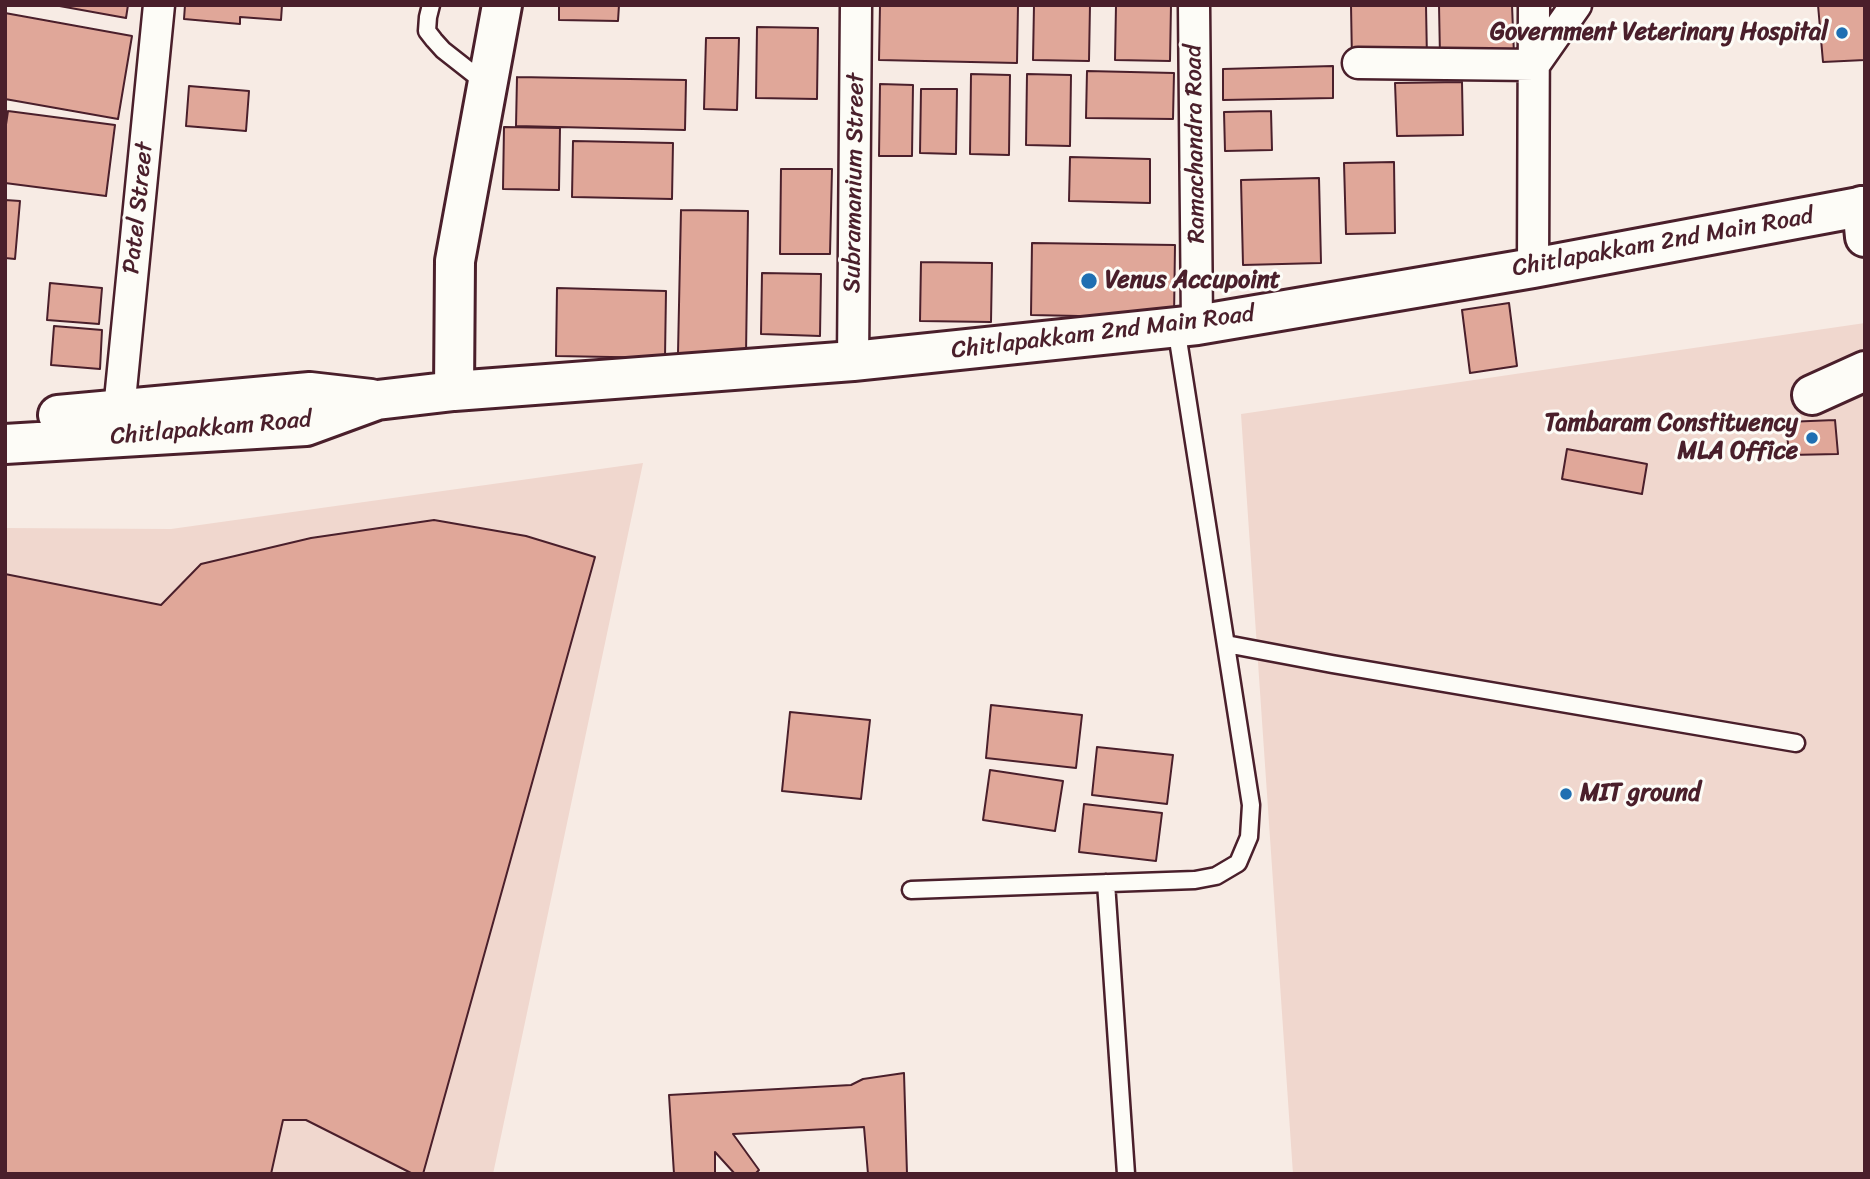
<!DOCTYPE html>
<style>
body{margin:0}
#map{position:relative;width:1870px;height:1179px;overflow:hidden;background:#f7ebe4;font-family:Sriracha,sans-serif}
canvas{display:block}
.frame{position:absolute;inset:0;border:7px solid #4a1f2b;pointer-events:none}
</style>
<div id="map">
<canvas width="1870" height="1179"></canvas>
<div class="frame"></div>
</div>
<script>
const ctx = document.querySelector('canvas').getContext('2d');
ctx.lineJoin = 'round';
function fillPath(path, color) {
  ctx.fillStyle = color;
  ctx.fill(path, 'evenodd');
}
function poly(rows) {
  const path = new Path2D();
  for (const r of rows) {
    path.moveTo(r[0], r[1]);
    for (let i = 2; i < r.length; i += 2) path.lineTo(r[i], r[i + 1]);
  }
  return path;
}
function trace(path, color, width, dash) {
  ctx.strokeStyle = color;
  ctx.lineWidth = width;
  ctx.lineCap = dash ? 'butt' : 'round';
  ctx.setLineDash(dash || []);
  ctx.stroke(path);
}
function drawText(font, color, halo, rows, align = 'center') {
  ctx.font = font + ' Sriracha,sans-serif';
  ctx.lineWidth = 6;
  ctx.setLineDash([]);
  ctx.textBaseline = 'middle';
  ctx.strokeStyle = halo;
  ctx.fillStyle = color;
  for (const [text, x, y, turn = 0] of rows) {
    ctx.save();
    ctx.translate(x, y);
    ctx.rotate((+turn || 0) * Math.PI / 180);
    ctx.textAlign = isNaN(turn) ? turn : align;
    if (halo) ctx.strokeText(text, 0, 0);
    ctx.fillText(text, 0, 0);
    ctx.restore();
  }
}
fillPath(poly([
 [1865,323,1865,1174,1293,1174,1241,414],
 [643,463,493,1174,5,1174,5,528,171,529]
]), '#f0d7ce');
const building = poly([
 [54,5,128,5,126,18,54,5],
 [185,5,282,5,281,20,240,17,240,24,184,19,185,5],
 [559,5,619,5,618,21,559,20,559,5],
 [880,5,1018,5,1017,63,879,60,880,5],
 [1034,5,1090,5,1089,61,1033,60,1034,5],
 [1116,5,1171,5,1170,61,1115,60,1116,5],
 [1351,5,1426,5,1427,60,1352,62,1351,5],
 [1439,5,1512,5,1514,55,1440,57,1439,5],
 [1818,5,1865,5,1865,60,1823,62,1818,5],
 [5,13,132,36,118,119,5,99,5,13],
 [757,27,818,28,817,99,756,98,757,27],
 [706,38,739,38,737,110,704,109,706,38],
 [1333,66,1333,98,1223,100,1223,69,1333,66],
 [1087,71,1174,73,1173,119,1086,118,1087,71],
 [971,74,1010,75,1009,155,970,154,971,74],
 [1027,74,1071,75,1070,146,1026,145,1027,74],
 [517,77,686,80,685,130,516,126,517,77],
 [1462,82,1463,135,1397,136,1395,83,1462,82],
 [880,84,913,85,912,156,879,156,880,84],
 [189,86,249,91,246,131,186,126,189,86],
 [921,89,957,89,956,154,920,153,921,89],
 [8,111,115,125,106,196,5,183,5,131,8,111],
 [1271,111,1272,150,1225,151,1224,112,1271,111],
 [504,127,560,128,559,190,503,189,504,127],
 [573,141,673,143,672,199,572,197,573,141],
 [1070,157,1150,159,1150,203,1069,201,1070,157],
 [1394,162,1395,233,1346,234,1344,163,1394,162],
 [781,169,832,169,830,254,780,254,781,169],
 [1319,178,1321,263,1243,265,1241,180,1319,178],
 [5,200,20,201,15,259,5,258,5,200],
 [681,210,748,211,746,355,678,353,681,210],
 [1032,243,1175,245,1174,318,1031,315,1032,243],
 [921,262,992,263,991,322,920,321,921,262],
 [762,273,821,274,820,336,761,334,762,273],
 [50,283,102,288,99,324,47,320,50,283],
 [557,288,666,291,665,358,556,356,557,288],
 [1509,303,1517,366,1470,373,1462,310,1509,303],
 [54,326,102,330,100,369,51,365,54,326],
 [1835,420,1838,454,1789,455,1786,422,1835,420],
 [1567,449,1647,464,1642,494,1562,479,1567,449],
 [434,520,526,536,595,557,423,1174,413,1174,306,1120,283,1120,271,1174,5,1174,5,574,161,605,201,564,311,538,434,520],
 [991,705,1082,715,1076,768,986,758,991,705],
 [790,712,870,720,861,799,782,791,790,712],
 [1097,747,1173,755,1167,804,1092,795,1097,747],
 [990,770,1063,781,1055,831,983,820,990,770],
 [1084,804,1162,813,1156,861,1079,852,1084,804],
 [904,1073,907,1174,868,1174,864,1127,733,1134,759,1170,755,1174,735,1174,715,1152,715,1174,674,1174,669,1095,851,1085,863,1079,904,1073]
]);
fillPath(building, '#e0a799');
trace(building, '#4a1f2b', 2);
const service = poly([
 [431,5,428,17,427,31,434,40,443,50,485,83],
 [1226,644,1332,664,1796,743],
 [1106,883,1126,1174],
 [911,890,1195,880,1216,876,1238,863,1249,837,1251,805,1176,327]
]);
const minor = poly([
 [1194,5,1197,325],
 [1358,63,1534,65,1576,5],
 [1533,268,1534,5],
 [853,361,856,5],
 [119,410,159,5]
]);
const tertiary = poly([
 [454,391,455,261,502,5],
 [58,415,310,392,371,399],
 [5,444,306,426,377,400,454,391,853,361,1197,325,1533,268,1865,206]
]);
const motorway = poly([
 [1862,206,1865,237],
 [1812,395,1865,371]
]);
trace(service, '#4a1f2b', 21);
trace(minor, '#4a1f2b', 35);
trace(tertiary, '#4a1f2b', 44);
trace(motorway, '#4a1f2b', 44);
trace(service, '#fdfcf7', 16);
trace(minor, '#fdfcf7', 30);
trace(tertiary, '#fdfcf7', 38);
trace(motorway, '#fdfcf7', 38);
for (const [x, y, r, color] of [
 [1842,33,7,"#1f6fb2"],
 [1089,281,9,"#1f6fb2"],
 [1812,438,7,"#1f6fb2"],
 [1566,794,7,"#1f6fb2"]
]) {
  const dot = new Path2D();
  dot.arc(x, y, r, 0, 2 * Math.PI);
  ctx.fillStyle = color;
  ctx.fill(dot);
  trace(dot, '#fdfcf7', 2.5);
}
drawText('bold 24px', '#4a1f2b', '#fdfcf7', [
 ["Government Veterinary Hospital",1828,33],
 ["Venus Accupoint",1105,281,"left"],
 ["Tambaram Constituency",1798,424],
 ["MLA Office",1798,452],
 ["MIT ground",1580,794,"left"]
], 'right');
drawText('24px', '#4a1f2b', '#fdfcf7', [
 ["Ramachandra Road",1196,144,-91],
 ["Subramanium Street",855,183,-89],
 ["Patel Street",139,208,-84],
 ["Chitlapakkam 2nd Main Road",1663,243,-10],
 ["Chitlapakkam 2nd Main Road",1103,333,-7],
 ["Chitlapakkam Road",211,429,-5]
]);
</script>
